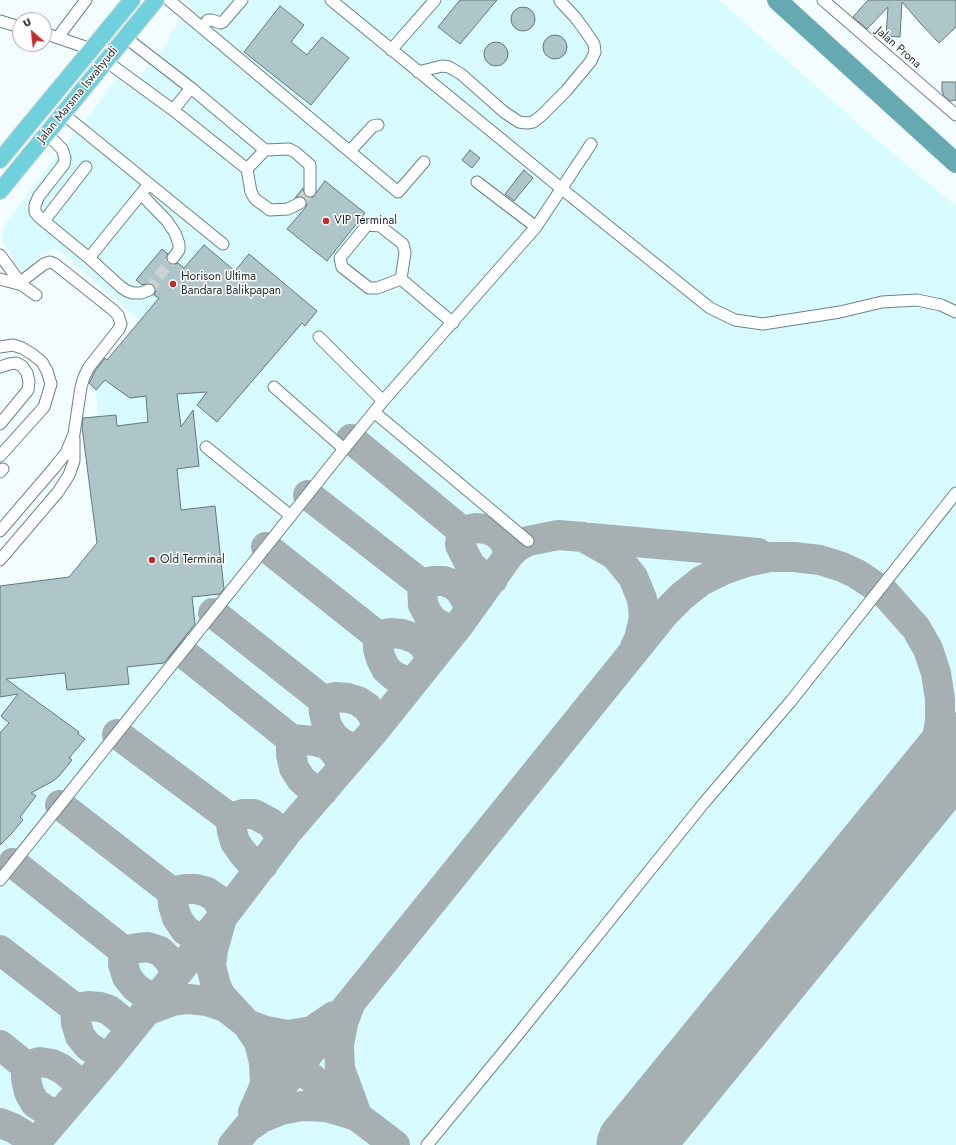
<!DOCTYPE html>
<style>
body{margin:0}
#map{position:relative;width:956px;height:1145px;overflow:hidden;background:#f3fdff;font-family:Jost,sans-serif}
canvas{display:block}
.north{position:absolute;left:12px;top:12px;width:40px;height:40px;box-sizing:border-box;background:#fff;border:1px solid #a5a9aa;border-radius:50%;rotate:332deg;font-size:11px;font-weight:700;line-height:16px;text-align:center;color:#1f292a}
.north::after{content:'';display:block;margin:auto;width:14px;height:18px;background:#bd2d30;clip-path:polygon(50% 0,100% 100%,50% 72%,0 100%)}
</style>
<div id="map">
<canvas width="956" height="1145"></canvas>
<div class="north">U</div>
</div>
<script>
const ctx = document.querySelector('canvas').getContext('2d');
ctx.lineJoin = 'round';
function fillPath(path, color) {
  ctx.fillStyle = color;
  ctx.fill(path, 'evenodd');
}
function poly(rows) {
  const path = new Path2D();
  for (const r of rows) {
    if (r.length === 3) {
      path.moveTo(r[0] + r[2], r[1]);
      path.arc(r[0], r[1], r[2], 0, 2 * Math.PI);
      continue;
    }
    path.moveTo(r[0], r[1]);
    for (let i = 2; i < r.length; i += 2) path.lineTo(r[i], r[i + 1]);
  }
  return path;
}
function trace(path, color, width, dash) {
  ctx.strokeStyle = color;
  ctx.lineWidth = width;
  ctx.lineCap = dash ? 'butt' : 'round';
  ctx.setLineDash(dash || []);
  ctx.stroke(path);
}
function drawText(font, color, halo, rows, align = 'center') {
  ctx.font = font + ' Jost,sans-serif';
  ctx.lineWidth = 3;
  ctx.setLineDash([]);
  ctx.textBaseline = 'middle';
  ctx.strokeStyle = halo;
  ctx.fillStyle = color;
  for (const [text, x, y, turn = 0] of rows) {
    ctx.save();
    ctx.translate(x, y);
    ctx.rotate((+turn || 0) * Math.PI / 180);
    ctx.textAlign = isNaN(turn) ? turn : align;
    if (halo) ctx.strokeText(text, 0, 0);
    ctx.fillText(text, 0, 0);
    ctx.restore();
  }
}
fillPath(poly([
 [184,0,719,0,874,138,956,206,956,1145,0,1145,0,586,69,577,97,543,81,418,98,416,96,390,85,379,104,356,107,360,140,321,56,248,40,256,23,272,3,243,2,232,6,222,12,215,56,156,84,123,117,78,130,88,168,42,169,36,192,7]
]), '#d7fbff');
trace(poly([
 [777,0,956,163]
]), '#67a9b1', 20);
trace(poly([
 [351,439,462,531],
 [308,495,422,584,423,605,428,614,434,622,442,626,455,630],
 [462,531,460,545,470,565,479,573,493,579],
 [462,531,475,528,487,529,496,533,503,539,506,545,509,555],
 [591,538,758,553],
 [266,547,378,636],
 [422,584,432,581,444,581,454,585,461,592,466,600,469,611],
 [213,613,323,700,324,713,327,726,334,737,343,744,358,750],
 [378,636,390,633,402,634,414,638,423,644,428,653,429,662],
 [378,636,378,649,381,659,386,669,394,676,403,680,413,682],
 [182,652,291,739,315,741,326,744,333,750,338,757,340,763],
 [323,700,335,697,348,698,358,701,367,707,379,725],
 [117,734,230,818,232,831,235,842,242,852,249,860,263,865],
 [291,739,291,754,294,768,301,779,310,787,323,791],
 [60,805,172,892,173,905,177,918,185,930,203,941],
 [230,818,243,814,254,814,271,823,282,839],
 [13,863,124,951],
 [172,892,184,889,196,889,207,892,216,898,225,914],
 [220,925,213,950,211,966,216,986,221,996,247,1024,266,1031,288,1035,312,1031,334,1016],
 [0,950,75,1008,76,1023,80,1036,88,1046,100,1054,109,1057],
 [124,951,138,948,148,947,160,951,168,959,177,973],
 [124,951,123,964,127,977,135,987,143,993,156,998],
 [349,1007,343,1023,339,1045,340,1069,357,1115],
 [75,1008,88,1006,100,1007,109,1010,125,1023,129,1032],
 [146,1011,173,1001,188,999,207,1001,225,1007,247,1024,259,1042,264,1062,265,1085,253,1112],
 [0,1045,26,1066,26,1079,29,1092,35,1103,46,1110,59,1115],
 [282,1053,358,1117,395,1145],
 [26,1066,40,1062,52,1064,62,1069,72,1077,81,1089],
 [0,1123,13,1128,23,1134,30,1145],
 [253,1124,261,1118,281,1110,302,1106,327,1107,354,1115],
 [34,1145,109,1057,225,914,288,831,375,730,459,625,509,555,517,547,528,541,558,535,583,537,615,555,633,577,642,599,644,617,639,639,635,647],
 [233,1145,351,1002,664,614,682,596,701,581,723,570,746,562,770,557,794,557,820,560,842,567,857,574,884,592,916,628,928,649,936,673,940,699,940,721,936,745,929,769,892,828]
]), '#a6b0b2', 30);
trace(poly([
 [634,1145,956,750]
]), '#a6b0b2', 75);
const building = poly([
 [460,0,497,0,460,44,438,27,460,0],
 [868,0,956,0,956,27,939,43,921,24,902,2,900,37,886,36,888,7,867,29,853,17,868,0],
 [280,6,304,25,291,42,307,55,322,37,349,58,311,105,244,52,280,6],
 [523,19,12],
 [555,47,12],
 [496,54,12],
 [942,82,956,82,956,100,950,101,943,95,943,92,942,92,942,82],
 [470,150,480,158,472,168,462,160,470,150],
 [524,170,533,178,514,201,505,194,524,170],
 [325,181,365,213,327,261,287,229,306,207,307,204,306,200,304,197,300,196,295,198,303,188,304,194,306,197,313,197,325,181],
 [204,245,235,271,249,254,317,311,305,326,302,323,217,422,197,405,207,392,177,394,181,427,193,410,199,466,177,469,181,510,215,506,224,589,220,594,192,597,195,624,164,663,127,667,129,684,67,690,65,673,6,679,79,732,78,734,85,739,69,758,72,760,59,776,53,781,31,793,36,796,20,817,23,820,12,833,0,845,0,733,9,723,1,716,18,694,0,697,0,586,69,577,97,543,82,427,83,418,116,415,117,426,148,422,146,396,130,398,105,380,96,390,89,383,91,380,95,371,105,358,107,360,159,298,154,295,156,291,154,285,150,283,142,285,136,280,162,249,168,254,166,258,169,263,173,265,178,263,184,268,204,245]
]);
fillPath(building, '#aec6c9');
trace(building, '#63797c', 1);
trace(poly([
 [300,203,310,191],
 [149,290,173,258]
]), '#c9d3d4', 11, [11, 5.5]);
const minor = poly([
 [169,0,398,192,424,162],
 [331,0,562,189,710,308,735,320,763,324,840,312,882,302,917,300,941,305,956,312],
 [823,0,956,115],
 [0,21,20,27],
 [202,28,208,20,212,20,220,23,223,22,242,0],
 [44,33,91,49],
 [58,37,86,0],
 [125,37,191,88,265,150,289,149,295,152,310,165,310,191],
 [391,50,435,0],
 [106,61,173,110,247,169,251,192,255,199,270,210,288,209,300,203],
 [418,72,442,66,449,67,461,74,504,112,519,122,527,123,533,122,541,116,566,91,591,61,595,52,594,44,586,32,575,17,560,1],
 [173,110,191,88],
 [62,113,223,244],
 [46,133,62,149,65,158,64,164,39,196,35,205,35,212,39,217,89,258,149,184],
 [350,151,373,126,378,125],
 [247,169,265,150],
 [477,182,536,227],
 [141,194,167,221,175,233,179,244,179,250,173,258],
 [44,221,86,167],
 [0,255,22,285],
 [89,258,121,287,127,291,133,293,141,293,149,290],
 [0,279,22,285,36,295],
 [401,279,377,288,369,288,342,267,340,258,367,225,380,226,403,244,405,253,401,279,453,323],
 [319,337,383,401],
 [0,347,13,345,22,348,32,354,42,362,47,371,51,384,44,407,0,456],
 [0,367,9,364,16,363,22,366,27,373,29,382,28,390,0,424],
 [274,387,344,449],
 [374,412,528,541],
 [206,447,291,516],
 [0,472,3,469],
 [0,531,54,468,66,453,74,434,81,387,84,377,89,367,119,329,121,324,118,315,113,310,55,264,50,262,44,264,18,284],
 [0,560,58,492,69,475,74,461,74,439],
 [0,880,344,449,383,401,536,227,591,144],
 [427,1145,511,1043,703,804,791,701,956,493]
]);
const highway = poly([
 [0,160,132,0],
 [0,191,156,0]
]);
trace(minor, '#6b8385', 13);
trace(highway, '#d7d8d9', 18);
trace(minor, '#fff', 11);
trace(highway, '#70d0db', 16);
for (const [x, y, r, color] of [
 [326,221,4,"#bd2d30"],
 [173,284,4,"#bd2d30"],
 [152,560,4,"#bd2d30"]
]) {
  const dot = new Path2D();
  dot.arc(x, y, r, 0, 2 * Math.PI);
  ctx.fillStyle = color;
  ctx.fill(dot);
  trace(dot, '#fff', 1.5);
}
drawText('12px', '#1f292a', '#fff', [
 ["Jalan Prona",898,48,41],
 ["Jalan Marsma Iswahyudi",78,95,-51]
]);
drawText('12px', '#1f292a', '#fff', [
 ["VIP Terminal",334,221],
 ["Horison Ultima",181,277],
 ["Bandara Balikpapan",181,291],
 ["Old Terminal",160,560]
], 'left');
</script>
